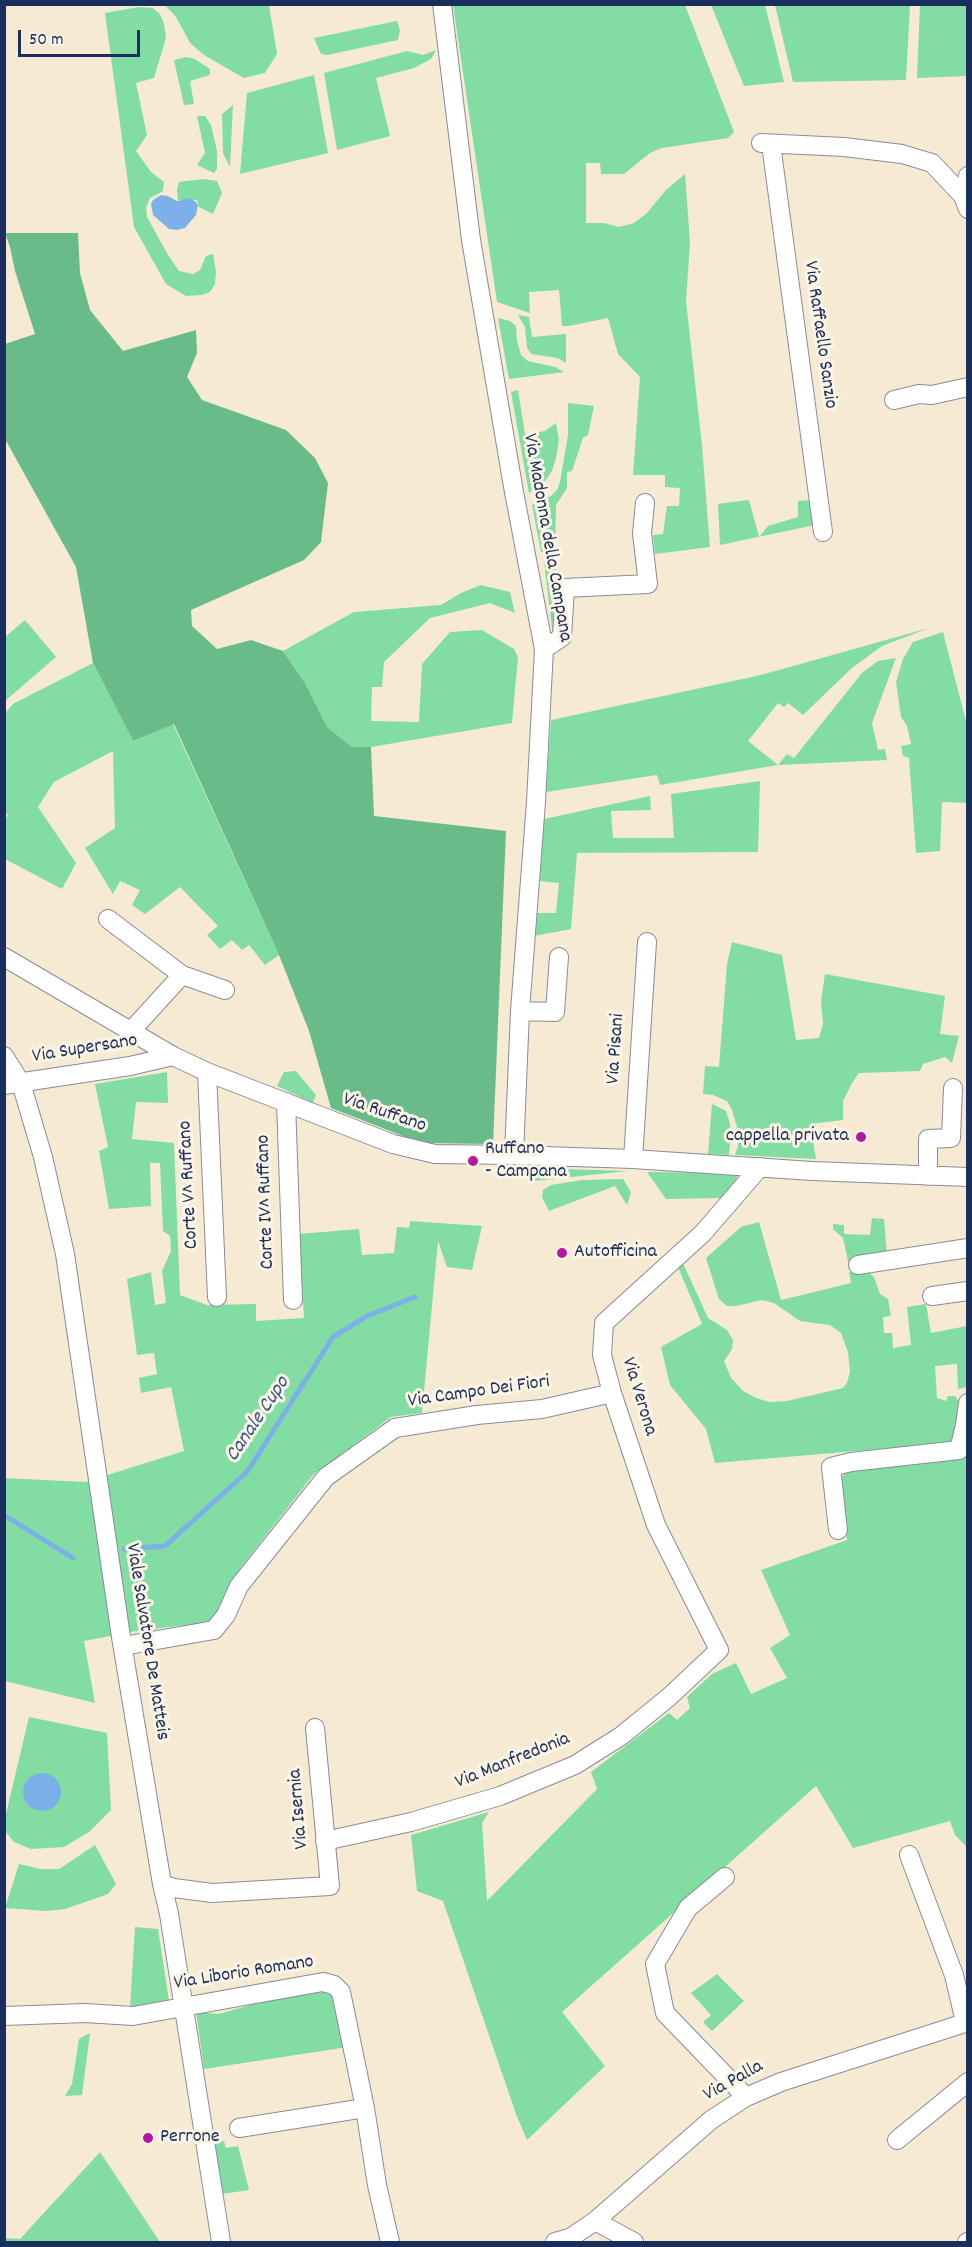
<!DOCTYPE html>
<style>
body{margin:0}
#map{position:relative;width:972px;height:2247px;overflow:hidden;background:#f6ead2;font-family:Dekko,sans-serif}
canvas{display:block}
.frame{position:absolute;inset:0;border:6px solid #1b2f5e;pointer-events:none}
.scale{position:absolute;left:18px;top:30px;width:122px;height:27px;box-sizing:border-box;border:3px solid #1b2f5e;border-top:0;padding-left:8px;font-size:18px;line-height:21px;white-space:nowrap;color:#1b2f5e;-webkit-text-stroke:4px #fcf5e5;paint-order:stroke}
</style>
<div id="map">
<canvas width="972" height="2247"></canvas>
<div class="frame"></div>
<div class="scale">50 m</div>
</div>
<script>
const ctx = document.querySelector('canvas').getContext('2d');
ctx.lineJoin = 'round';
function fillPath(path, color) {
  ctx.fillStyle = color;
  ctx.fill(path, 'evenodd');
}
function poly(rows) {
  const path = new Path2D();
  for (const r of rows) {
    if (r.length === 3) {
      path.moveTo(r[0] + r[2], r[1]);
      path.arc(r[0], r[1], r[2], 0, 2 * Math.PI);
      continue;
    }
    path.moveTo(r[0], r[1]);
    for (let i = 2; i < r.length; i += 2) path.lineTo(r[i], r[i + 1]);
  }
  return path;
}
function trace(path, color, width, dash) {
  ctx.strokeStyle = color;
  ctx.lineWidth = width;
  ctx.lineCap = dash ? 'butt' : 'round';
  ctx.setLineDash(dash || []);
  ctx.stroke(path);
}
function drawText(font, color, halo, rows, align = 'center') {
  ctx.font = font + ' Dekko,sans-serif';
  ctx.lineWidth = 6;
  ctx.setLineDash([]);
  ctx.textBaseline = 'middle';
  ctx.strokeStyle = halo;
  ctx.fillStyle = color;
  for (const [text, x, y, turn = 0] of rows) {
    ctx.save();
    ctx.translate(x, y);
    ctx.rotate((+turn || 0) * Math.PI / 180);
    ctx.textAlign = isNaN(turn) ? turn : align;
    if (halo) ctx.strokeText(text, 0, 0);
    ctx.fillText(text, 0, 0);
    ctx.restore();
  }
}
fillPath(poly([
 [165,5,269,5,277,54,265,73,244,78,204,55,190,43,176,17],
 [453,5,685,5,734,132,728,138,662,148,650,153,624,174,601,174,600,163,586,163,586,223,604,223,619,227,634,223,647,213,666,190,685,174,690,243,686,301,702,446,710,547,655,554,653,535,663,534,667,506,679,506,680,488,665,487,665,475,633,475,640,377,618,354,608,318,569,326,562,326,559,290,529,292,530,313,497,302],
 [711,5,765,5,784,82,744,86],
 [775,5,910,5,906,80,793,82],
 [920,5,967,5,967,76,917,78],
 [139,7,153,8,160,14,164,24,166,38,154,78,136,83,147,135,136,151,151,172,164,182,163,191,150,198,146,208,147,217,168,255,179,271,193,274,200,270,206,256,213,254,216,272,215,284,210,292,202,295,186,296,166,284,134,227,105,13],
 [397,21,400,30,398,40,327,55,321,54,314,38],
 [436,50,431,59,414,68,376,78,390,136,337,150,324,73,407,51,423,55],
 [186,57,195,59,210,69,210,75,190,81,194,104,184,105,174,60],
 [314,75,328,153,240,174,247,93],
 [233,105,230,167,223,153,222,114],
 [197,116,205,116,211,125,217,151,217,169,214,173,197,165,205,153],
 [203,179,217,181,222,193,213,214,199,207,197,200,178,200,177,190,179,182],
 [518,315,529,317,532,337,566,334,566,363,558,358,531,354,527,348,525,327],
 [498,318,510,321,516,326,517,341,521,355,528,361,555,367,564,372,509,379],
 [518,390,525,434,545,431,556,423,559,440,556,458,552,471,542,485,529,493,511,392],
 [568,403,594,406,588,435,583,438,572,471,567,472,567,488,556,505,555,551,541,552,532,505,551,496,557,490,560,482,568,435],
 [749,500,759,537,768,526,798,517,798,501,811,500,815,525,720,545,718,504],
 [556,560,556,636,553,636,544,561],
 [481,585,510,592,515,613,490,603,430,618,384,662,382,687,372,687,371,721,419,722,422,664,450,632,482,630,514,649,518,657,512,723,371,747,352,747,327,727,305,683,283,651,354,612,441,605,461,593],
 [25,620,56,657,5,701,5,637],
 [929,628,882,646,852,668,803,715,788,703,784,707,778,703,748,741,778,765,787,754,794,758,862,673,878,661,896,658,872,723,878,750,885,749,887,760,778,765,660,785,657,775,546,792,551,720,761,675],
 [943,632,967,725,967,803,942,802,940,851,916,853,909,758,903,756,901,746,911,744,907,726,901,717,896,682,903,659,913,642],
 [93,663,133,741,173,724,279,955,265,965,249,945,242,950,232,940,220,949,207,935,218,926,180,887,145,914,132,905,140,890,120,881,113,894,85,848,115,828,113,751,54,782,38,807,76,863,62,889,5,859,5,818,8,816,5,810,5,713,13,704],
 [760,781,758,852,577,853,571,929,534,936,537,913,556,913,559,883,540,881,544,819,650,796,651,810,611,811,613,838,674,838,671,794],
 [732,942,782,955,796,1040,819,1038,823,1024,821,1001,825,974,945,996,940,1034,959,1036,952,1063,945,1057,923,1064,920,1071,859,1073,852,1083,843,1101,843,1120,810,1124,816,1159,735,1155,738,1146,737,1127,732,1110,727,1101,713,1095,703,1094,705,1066,719,1067,727,964],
 [296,1071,316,1095,313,1103,277,1086,284,1072],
 [167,1072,168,1103,136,1102,132,1139,174,1143,180,1295,207,1305,256,1304,256,1321,304,1318,299,1234,359,1229,362,1255,394,1253,397,1227,409,1228,410,1221,482,1226,472,1270,447,1267,438,1241,422,1413,391,1417,313,1475,241,1567,211,1622,136,1631,84,1641,95,1703,5,1681,4,1478,85,1482,184,1451,171,1387,141,1393,139,1378,157,1374,154,1353,137,1355,127,1279,151,1272,155,1305,166,1303,162,1271,171,1251,170,1236,163,1231,160,1163,150,1163,151,1206,109,1209,99,1151,108,1147,95,1084],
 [712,1104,726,1111,729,1120,731,1131,729,1155,708,1154],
 [530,1168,627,1171,534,1181],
 [647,1172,729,1173,737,1176,735,1187,723,1198,666,1199],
 [623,1179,631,1192,627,1205,615,1186,549,1211,542,1197,543,1190,551,1185,582,1180],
 [872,1218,884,1219,887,1254,848,1261,843,1238,833,1229,833,1224,844,1225,844,1234,870,1235],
 [759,1222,781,1300,851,1283,849,1272,865,1269,874,1277,880,1294,888,1299,891,1316,883,1317,884,1333,892,1333,893,1348,911,1345,907,1307,926,1304,931,1333,967,1326,967,1387,958,1389,957,1364,935,1366,937,1398,946,1401,948,1396,955,1396,961,1404,951,1443,715,1463,706,1429,670,1385,661,1347,702,1324,678,1267,682,1261,708,1318,727,1330,733,1340,732,1349,724,1361,731,1378,743,1391,756,1398,770,1402,787,1401,843,1388,847,1383,850,1372,848,1352,841,1333,830,1325,800,1321,774,1303,762,1300,736,1306,727,1306,719,1299,706,1258,741,1227],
 [967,1450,967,1847,955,1835,950,1821,853,1848,816,1786,562,2012,605,2066,527,2140,516,2114,443,1901,417,1891,411,1835,489,1812,482,1823,487,1901,597,1789,591,1772,669,1713,677,1720,690,1708,687,1697,712,1674,736,1663,751,1694,787,1678,770,1648,790,1635,761,1570,847,1540,839,1481,846,1472,910,1461,967,1455],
 [29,1717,107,1733,111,1810,89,1832,64,1847,31,1849,14,1842,5,1831,5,1818],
 [95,1845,116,1884,108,1894,65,1909,46,1911,5,1908,19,1864,41,1869,59,1869],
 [135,1927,158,1929,169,2001,130,2007],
 [717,1974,744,2001,712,2031,703,2022,711,2015,691,1993],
 [308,1989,329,1991,334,1997,348,2047,204,2069,196,2012,218,2014],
 [90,2033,82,2095,65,2096,72,2084,79,2039],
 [224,2141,226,2148,238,2146,249,2190,222,2194,213,2146,217,2142],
 [100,2152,160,2242,5,2242,5,2238,20,2239]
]), '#82dda3');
fillPath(poly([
 [5,233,78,233,80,273,90,310,123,351,196,330,197,353,187,377,202,400,286,430,315,458,328,483,321,542,304,560,191,610,192,626,217,649,251,640,283,651,305,683,327,727,352,747,371,747,374,816,506,831,493,1144,421,1143,331,1108,309,1031,279,955,174,724,133,741,93,663,76,567,5,439,5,344,35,334,15,271,10,247]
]), '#69bc89');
fillPath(poly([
 [161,195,168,196,177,201,190,198,196,202,198,205,196,215,185,228,177,230,169,229,153,215,151,204,153,200],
 [42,1792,19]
]), '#7bb0e9');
trace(poly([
 [4,1515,73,1558],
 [124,1549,165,1546,247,1472,333,1337,367,1316,415,1297]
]), '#7bb0e9', 5);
const minor = poly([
 [442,4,471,240,514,492,544,649,536,802,520,1011,514,1155],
 [761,143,844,147,902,154,932,163,963,196],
 [771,144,823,532],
 [968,176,963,196,968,209],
 [894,400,919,394,932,395,968,387],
 [544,649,562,637,565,588,648,584,642,533,645,503],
 [108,919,182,975,131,1031],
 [4,957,173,1056,207,1072,393,1144,435,1154,514,1155,633,1159,812,1171,968,1177],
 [182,975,225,990],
 [520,1011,555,1012,559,957],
 [4,1056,21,1083,43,1157,65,1254,121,1637,162,1884,169,1914,221,2242],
 [207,1072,217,1297],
 [4,1085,130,1066,173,1056],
 [286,1102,293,1300],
 [633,1159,647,942],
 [928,1176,928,1139,951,1138,953,1088],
 [858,1265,968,1248],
 [932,1296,968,1291],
 [838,1530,831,1467,851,1462,959,1450,965,1425,968,1403],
 [123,1646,214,1630,226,1615,239,1586,326,1477,395,1428,477,1415,542,1409,612,1393],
 [325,1841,411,1822,500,1796,575,1765,621,1736,669,1697,719,1650,656,1525,612,1393,602,1355,604,1323,703,1233,760,1167],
 [909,1855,954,1975,965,2022],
 [725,1877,688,1908,655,1964,665,2013,746,2097],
 [162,1884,174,1888,212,1893,330,1886,315,1728],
 [4,2016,85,2013,133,2016,323,1982,334,1985,341,1992,365,2108,377,2185,390,2242],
 [239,2128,365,2108],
 [897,2140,968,2082],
 [595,2221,634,2242],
 [555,2242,570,2238,595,2221,711,2120,746,2097,781,2082,968,2022],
 [967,2242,968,2242]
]);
trace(minor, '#888c98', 20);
trace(minor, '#fff', 18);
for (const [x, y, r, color] of [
 [861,1137,6,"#b5179e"],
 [473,1161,6,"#b5179e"],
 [562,1253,6,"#b5179e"],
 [148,2138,6,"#b5179e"]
]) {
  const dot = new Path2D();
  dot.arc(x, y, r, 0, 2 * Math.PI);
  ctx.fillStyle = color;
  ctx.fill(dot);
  trace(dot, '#fcf5e5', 2);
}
drawText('20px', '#1b2f5e', '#fcf5e5', [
 ["Via Raffaello Sanzio",819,335,82],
 ["Via Madonna della Campana",546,538,80],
 ["Via Pisani",617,1049,-86],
 ["Via Supersano",85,1050,-9],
 ["Via Ruffano",384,1114,19],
 ["Corte V^ Ruffano",190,1185,-93],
 ["Corte IV^ Ruffano",267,1202,-92],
 ["Via Campo Dei Fiori",479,1393,-8],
 ["Via Verona",638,1397,73],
 ["Viale Salvatore De Matteis",146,1642,81],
 ["Via Manfredonia",513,1762,-22],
 ["Via Isernia",300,1809,-95],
 ["Via Liborio Romano",244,1974,-9],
 ["Via Palla",734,2082,-29]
]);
drawText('20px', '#1b2f5e', '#fcf5e5', [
 ["cappella privata",849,1137,"right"],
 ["Ruffano",485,1150],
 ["- Campana",485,1173],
 ["Autofficina",574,1253],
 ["Perrone",160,2138]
], 'left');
drawText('italic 21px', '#385688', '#fcf5e5', [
 ["Canale Cupo",259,1420,-56]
]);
</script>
